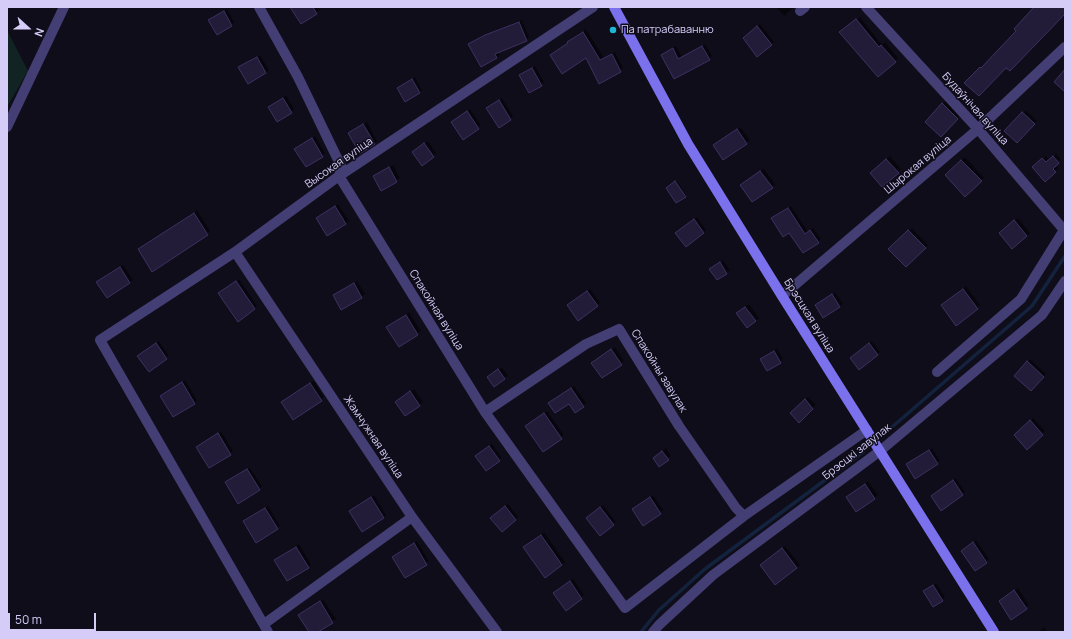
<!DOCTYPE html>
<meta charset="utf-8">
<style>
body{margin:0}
#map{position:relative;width:1072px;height:639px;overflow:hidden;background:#100d1a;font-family:Manrope,sans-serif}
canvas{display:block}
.frame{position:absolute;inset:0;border:8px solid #d5cdf8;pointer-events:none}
.north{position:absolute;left:8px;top:8px;width:40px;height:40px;-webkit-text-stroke:3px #100d1a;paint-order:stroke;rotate:111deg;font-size:11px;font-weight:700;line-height:16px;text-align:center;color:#d5cdf8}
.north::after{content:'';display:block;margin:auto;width:14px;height:18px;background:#d5cdf8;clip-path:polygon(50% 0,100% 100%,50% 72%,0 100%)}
.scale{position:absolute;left:8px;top:613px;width:88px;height:18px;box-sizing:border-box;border:2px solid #d5cdf8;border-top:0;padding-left:5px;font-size:12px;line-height:14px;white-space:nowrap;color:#d5cdf8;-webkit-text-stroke:3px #100d1a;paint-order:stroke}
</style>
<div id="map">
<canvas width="1072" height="639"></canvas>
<div class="frame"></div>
<div class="north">N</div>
<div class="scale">50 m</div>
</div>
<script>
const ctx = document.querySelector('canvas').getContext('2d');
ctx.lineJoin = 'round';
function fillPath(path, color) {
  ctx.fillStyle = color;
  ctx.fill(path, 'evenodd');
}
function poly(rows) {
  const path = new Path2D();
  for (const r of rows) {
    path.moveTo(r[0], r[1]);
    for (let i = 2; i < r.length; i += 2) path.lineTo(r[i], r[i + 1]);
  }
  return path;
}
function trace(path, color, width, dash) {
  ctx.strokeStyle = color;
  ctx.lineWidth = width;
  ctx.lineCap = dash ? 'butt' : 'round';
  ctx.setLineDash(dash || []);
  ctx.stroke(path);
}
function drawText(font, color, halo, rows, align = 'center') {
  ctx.font = font + ' Manrope,sans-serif';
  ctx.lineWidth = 3;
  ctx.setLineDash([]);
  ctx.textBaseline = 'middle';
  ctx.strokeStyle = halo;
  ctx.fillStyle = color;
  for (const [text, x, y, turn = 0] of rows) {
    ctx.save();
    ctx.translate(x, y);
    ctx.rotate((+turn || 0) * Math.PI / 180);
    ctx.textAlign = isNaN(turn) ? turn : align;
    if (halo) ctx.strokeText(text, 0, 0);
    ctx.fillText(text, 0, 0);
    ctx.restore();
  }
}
fillPath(poly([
 [7,30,28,71,7,107]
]), '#112323');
fillPath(poly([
 [292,7,318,7,320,10,301,23],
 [776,7,794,7,784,16],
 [1043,7,1065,7,1065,19,1062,16,1006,66,966,83],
 [227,9,234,22,232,25,210,20],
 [860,17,882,45,885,42,898,58,895,61,844,30],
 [522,20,529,37,526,40,498,52,500,55,497,58,469,44,489,33],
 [760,24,774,42,771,45,747,35],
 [586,29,604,58,615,52,623,68,620,71,586,56,569,43,571,39],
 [705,44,712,56,709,59,674,78,662,55,676,46,682,57],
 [260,55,269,70,266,73,240,67],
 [535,66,544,82,530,92,521,75],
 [415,77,422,90,419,93,398,88],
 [286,95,294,109,292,112,269,107],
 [502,98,513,116,511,119,488,108],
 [946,101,960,115,941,135,926,122],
 [470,109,481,125,464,138,455,119],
 [1026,110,1037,121,1017,142,1006,131],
 [367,122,377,141,374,144,349,133],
 [740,127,750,140,724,159,717,143],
 [315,136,325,153,322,156,296,149],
 [428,141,436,153,422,164,416,150],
 [1056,154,1061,159,1055,165,1058,168,1045,180,1034,167,1046,156,1049,160],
 [890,156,901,169,898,172,874,170],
 [965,157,984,178,965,196,946,175],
 [393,165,400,178,382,189,375,176],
 [764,169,775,184,772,187,744,182],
 [677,181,686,195,685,196,668,187],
 [338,204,349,221,328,235,317,218],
 [791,206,808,232,813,228,821,239,818,242,789,231,776,215],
 [197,210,210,231,207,234,139,249],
 [697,217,706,230,703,233,680,230],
 [1018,218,1030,233,1027,236,1003,230],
 [912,228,928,245,906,266,889,249],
 [723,260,730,270,717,279,711,269],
 [123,265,133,280,107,297,98,282],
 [239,279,257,306,255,309,219,293],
 [357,281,365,294,342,308,337,293],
 [966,286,980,305,956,324,945,303],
 [590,289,600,303,597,306,571,302],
 [835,292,843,304,824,317,816,305],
 [749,304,759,318,748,327,740,311],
 [409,312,421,331,399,346,387,327],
 [159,341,169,356,166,358,141,354],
 [872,341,880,352,860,369,854,356],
 [615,347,624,361,621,364,592,363],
 [777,348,783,359,768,370,761,359],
 [1030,359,1046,374,1031,390,1015,375],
 [501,367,508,375,494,386,491,375],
 [185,380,197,400,194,403,161,396],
 [314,381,324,397,321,400,282,402],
 [574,386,586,403,583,406,569,402,552,401],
 [414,389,423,402,406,415,400,399],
 [808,397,816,405,799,421,791,413],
 [547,411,564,435,544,450,529,423],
 [1033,418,1045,431,1027,448,1016,435],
 [221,431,233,451,230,454,197,447],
 [492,444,502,458,499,460,479,454],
 [666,448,671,456,659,465,654,458],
 [932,448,940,461,937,463,910,462],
 [250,468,262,486,259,489,228,482],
 [956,478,965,492,963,494,932,496],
 [868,481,878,495,856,510,847,497],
 [374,495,386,515,384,518,351,511],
 [653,495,663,510,644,524,633,509],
 [508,504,518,517,502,531,494,515],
 [603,505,616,522,613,524,587,518],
 [268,506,280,526,277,529,247,519],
 [544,532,565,562,562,565,525,547],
 [976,540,989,559,986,562,962,551],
 [417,541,429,561,406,577,393,557],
 [299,544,311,564,308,567,275,560],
 [785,546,800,565,776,584,764,562],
 [573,579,584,595,566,609,557,591],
 [936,583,945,597,942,600,924,591],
 [1018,588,1029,605,1012,618,1000,601],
 [323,599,336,619,316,632,310,632,303,612],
 [1044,627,1048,632,1038,632]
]), '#0007');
trace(poly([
 [884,434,1032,306,1065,256],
 [641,632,659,610,705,569,863,452]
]), '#13223d', 3.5);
const building = poly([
 [290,7,313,7,317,14,301,24,290,7],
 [1034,7,1065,7,1065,14,1010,71,1006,68,979,96,964,83,980,67,981,68,1016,31,1014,29,1034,7],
 [224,11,232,26,217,35,208,20,224,11],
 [856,19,879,47,881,45,896,62,878,77,839,32,856,19],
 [519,22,527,41,495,54,497,58,481,67,468,44,485,35,519,22],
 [757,26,772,45,757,57,743,38,757,26],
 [583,32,600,60,612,54,621,72,599,84,586,58,562,74,550,55,568,43,567,42,583,32],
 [702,46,710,60,674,79,661,55,673,48,678,59,702,46],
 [257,57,266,73,248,84,238,67,257,57],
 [532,68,542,86,529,93,519,75,532,68],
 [1065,69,1065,92,1054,82,1065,69],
 [412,79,420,93,405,102,397,88,412,79],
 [283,98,292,113,277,122,268,107,283,98],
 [499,100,511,120,499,128,486,108,499,100],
 [942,103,958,119,941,137,925,122,942,103],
 [467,111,479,129,463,140,451,122,467,111],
 [1022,112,1035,124,1017,143,1004,131,1022,112],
 [363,124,375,144,360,154,348,133,363,124],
 [737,129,747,144,723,160,713,145,737,129],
 [312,138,323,157,306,167,294,149,312,138],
 [424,143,434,157,422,166,412,152,424,143],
 [1053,156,1059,163,1053,169,1056,172,1045,182,1032,167,1042,158,1046,162,1053,156],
 [886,159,899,173,882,187,870,173,886,159],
 [961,160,982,181,965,197,945,175,961,160],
 [389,167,397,182,381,191,373,176,389,167],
 [760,171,773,188,752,202,740,185,760,171],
 [675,181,686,197,676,203,666,188,675,181],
 [335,206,346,224,327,236,316,218,335,206],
 [788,208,805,234,810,230,819,243,803,253,789,233,783,237,771,218,788,208],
 [194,213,208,235,152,272,138,249,194,213],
 [694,219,704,233,686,247,675,233,694,219],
 [1014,220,1027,236,1012,249,999,233,1014,220],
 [908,230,926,248,906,267,888,249,908,230],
 [720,262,727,274,717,280,709,269,720,262],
 [120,267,130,283,107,298,96,282,120,267],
 [236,281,255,309,238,322,218,293,236,281],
 [354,283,362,298,341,310,333,295,354,283],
 [963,289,978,309,956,326,941,305,963,289],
 [587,291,598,306,578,321,567,305,587,291],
 [832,294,840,307,823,318,815,305,832,294],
 [745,307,756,321,747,328,736,313,745,307],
 [406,315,418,335,399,347,386,327,406,315],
 [156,343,167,359,149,372,137,356,156,343],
 [869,343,878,355,859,370,850,358,869,343],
 [611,349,622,365,602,378,591,363,611,349],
 [774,351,781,363,767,371,760,359,774,351],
 [1027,361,1044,377,1031,391,1014,376,1027,361],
 [498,369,505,379,494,387,487,377,498,369],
 [182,382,195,404,173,417,160,396,182,382],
 [310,383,322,401,293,420,281,402,310,383],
 [571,388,584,407,575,413,569,404,555,413,548,403,571,388],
 [410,391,420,406,405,416,395,402,410,391],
 [805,399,813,409,799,423,790,413,805,399],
 [544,413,562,439,543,452,525,426,544,413],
 [1030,420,1043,435,1027,450,1014,435,1030,420],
 [218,433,231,455,209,468,196,447,218,433],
 [489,446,500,461,486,471,475,456,489,446],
 [929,450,938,464,915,479,906,464,929,450],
 [662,451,669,460,659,467,653,458,662,451],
 [247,469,260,490,238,504,225,482,247,469],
 [953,480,963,495,941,511,931,496,953,480],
 [865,484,875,499,856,512,846,497,865,484],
 [371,497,384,518,362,532,349,511,371,497],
 [650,497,661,514,643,526,632,509,650,497],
 [505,506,516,520,502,532,490,518,505,506],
 [600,507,614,525,600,536,586,518,600,507],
 [265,508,278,529,256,543,243,521,265,508],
 [541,535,562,565,545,578,523,547,541,535],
 [973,542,987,563,975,571,961,551,973,542],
 [414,543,427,565,405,578,392,557,414,543],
 [296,547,309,568,287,581,274,560,296,547],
 [782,548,797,568,775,585,760,565,782,548],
 [570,581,582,599,566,611,553,593,570,581],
 [933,585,943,601,933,607,923,591,933,585],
 [1014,590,1027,609,1011,620,999,601,1014,590],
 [320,601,333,623,318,632,309,632,298,615,320,601]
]);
fillPath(building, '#231c39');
trace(building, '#3d3162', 1);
trace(poly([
 [259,7,298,77,341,166,339,176,485,412,625,608,744,516,867,430],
 [866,7,978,129,1064,230,1021,299,937,372],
 [800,11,805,7],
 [7,127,64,7],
 [235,252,412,517,497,632],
 [782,296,978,129,1065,47],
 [485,412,586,344,619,329,679,426,736,508,744,516],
 [264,624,412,517],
 [268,632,100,340,235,252,339,176,593,7],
 [653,632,659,625,713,575,880,451,1042,315,1065,281]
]), '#433e73', 10);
trace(poly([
 [614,7,688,144,782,296,994,632]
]), '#7b71ec', 10);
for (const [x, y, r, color] of [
 [613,30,4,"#1db7d4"]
]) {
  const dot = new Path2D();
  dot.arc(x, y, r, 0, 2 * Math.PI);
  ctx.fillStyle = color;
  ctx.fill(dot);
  trace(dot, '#100d1a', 1.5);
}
drawText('11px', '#d5cdf8', '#100d1a', [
 ["Па патрабаванню",621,30]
], 'left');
drawText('11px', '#d5cdf8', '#100d1a', [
 ["Будаўнічая вуліца",975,109,48],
 ["Высокая вуліца",339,163,-35],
 ["Шырокая вуліца",918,165,-40],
 ["Спакойная вуліца",436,310,58],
 ["Брэсцкая вуліца",809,316,58],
 ["Спакойны завулак",659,371,58],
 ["Жамчужная вуліца",373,437,56],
 ["Брэсцкі завулак",857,452,-38]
]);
</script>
